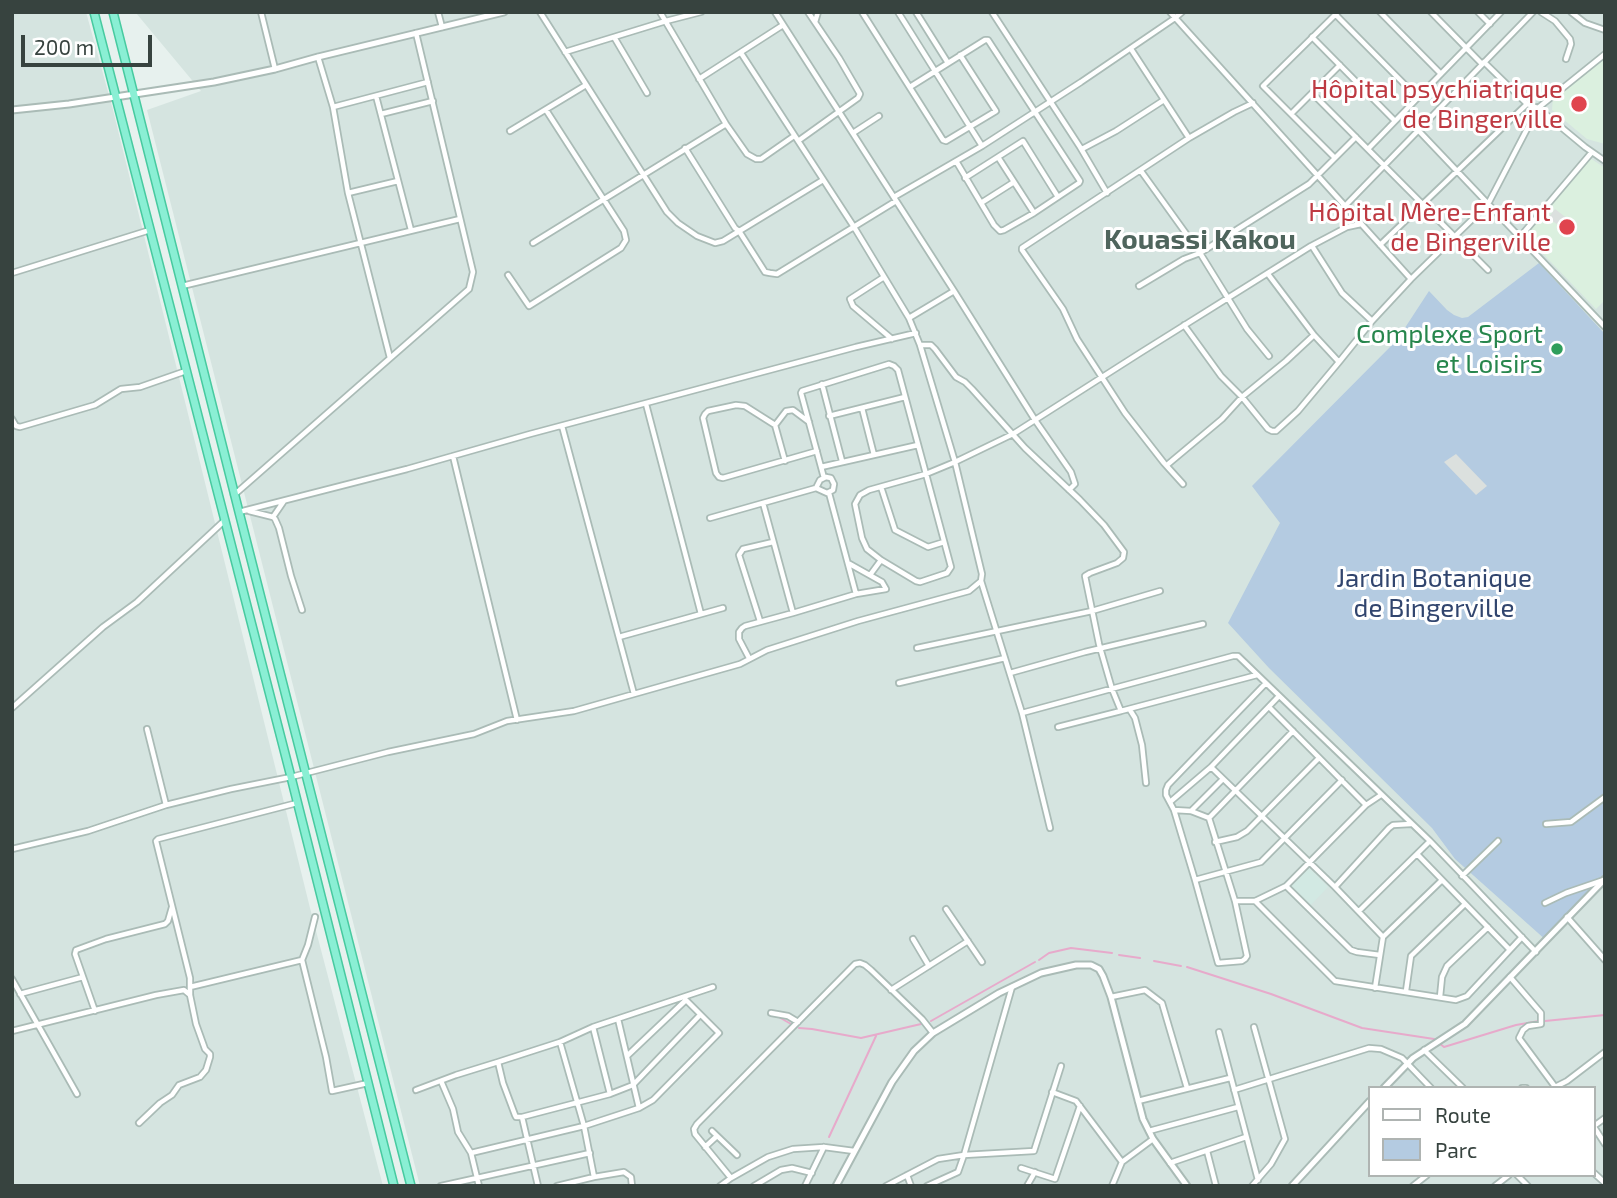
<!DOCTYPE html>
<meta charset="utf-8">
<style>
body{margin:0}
#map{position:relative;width:1617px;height:1198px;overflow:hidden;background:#e7f1ee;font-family:"Exo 2",sans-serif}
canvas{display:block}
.frame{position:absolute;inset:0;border:14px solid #37433f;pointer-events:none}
.legend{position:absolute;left:1368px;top:1086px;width:228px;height:91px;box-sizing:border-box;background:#fff;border:2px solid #afb4b2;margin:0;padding:9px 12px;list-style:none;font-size:21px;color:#37433f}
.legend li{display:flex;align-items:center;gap:14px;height:35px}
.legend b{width:35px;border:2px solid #afb4b2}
.scale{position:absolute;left:21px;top:35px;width:131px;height:32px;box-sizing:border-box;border:4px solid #37433f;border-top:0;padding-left:9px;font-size:21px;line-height:24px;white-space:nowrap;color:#37433f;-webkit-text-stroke:5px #fff;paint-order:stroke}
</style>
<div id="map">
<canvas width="1617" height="1198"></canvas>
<div class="frame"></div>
<ul class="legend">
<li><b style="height:9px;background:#fff"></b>Route</li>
<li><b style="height:19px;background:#b4cbe1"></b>Parc</li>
</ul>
<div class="scale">200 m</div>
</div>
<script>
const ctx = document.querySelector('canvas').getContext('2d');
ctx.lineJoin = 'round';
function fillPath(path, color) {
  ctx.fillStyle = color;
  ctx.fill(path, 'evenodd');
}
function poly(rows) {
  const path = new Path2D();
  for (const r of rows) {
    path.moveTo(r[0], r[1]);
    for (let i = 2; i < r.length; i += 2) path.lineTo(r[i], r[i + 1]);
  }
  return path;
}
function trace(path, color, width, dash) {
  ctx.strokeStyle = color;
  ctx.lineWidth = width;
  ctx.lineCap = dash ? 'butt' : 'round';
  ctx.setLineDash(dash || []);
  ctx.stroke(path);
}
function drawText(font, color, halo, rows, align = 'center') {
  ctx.font = font + ' "Exo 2",sans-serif';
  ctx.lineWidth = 6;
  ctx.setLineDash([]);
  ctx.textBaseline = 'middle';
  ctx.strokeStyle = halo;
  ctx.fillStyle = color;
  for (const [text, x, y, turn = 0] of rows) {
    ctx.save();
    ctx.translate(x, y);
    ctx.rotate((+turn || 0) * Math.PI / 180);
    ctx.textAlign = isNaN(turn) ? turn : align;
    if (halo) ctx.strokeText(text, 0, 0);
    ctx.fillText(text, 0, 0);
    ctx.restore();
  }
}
fillPath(poly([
 [12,12,86,12,113,110,310,908,383,1186,12,1186],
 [141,12,1605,12,1605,1186,420,1186,147,110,201,91,136,13],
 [1370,1088,1594,1088,1594,1175,1370,1175]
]), '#d5e4e0');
fillPath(poly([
 [1309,868,1328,887,1310,906,1290,886]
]), '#d2e9e3');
fillPath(poly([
 [1605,57,1605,144,1587,139,1552,110,1553,97],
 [1587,156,1605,168,1605,300,1596,309,1524,234]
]), '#dbf0df');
fillPath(poly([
 [1539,263,1605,334,1605,884,1547,941,1455,859,1432,828,1269,668,1228,623,1280,523,1252,486,1397,340,1429,291,1447,310,1454,315,1462,318,1468,317]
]), '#b4cbe1');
fillPath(poly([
 [1555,209,1573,223,1567,231,1548,218],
 [1456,454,1487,486,1476,495,1444,462]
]), '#dbe0de');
trace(poly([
 [1119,955,1140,958],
 [1039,960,1049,953,1071,948,1112,953],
 [1154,961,1181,966],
 [1187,967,1271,994,1362,1028,1434,1039,1444,1047,1516,1025,1539,1021],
 [777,1016,791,1024],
 [931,1021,1035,962],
 [1545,1021,1605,1015],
 [799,1028,812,1029,861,1038,921,1024],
 [829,1137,876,1036]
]), '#e7aacb', 2);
const minor = poly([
 [261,12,275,69],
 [438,12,442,27],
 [540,12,667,212,678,223,697,236,715,243,723,241,823,180],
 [660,12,726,124,747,154,756,159,761,159,794,136],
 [775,12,954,291,909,318],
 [862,12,943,140,946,141,996,111,960,55],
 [898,12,982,146],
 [916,12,948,63],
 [992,12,1080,147,1107,193],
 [1170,12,1411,279],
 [1380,12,1441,74],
 [1431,12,1482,64],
 [1478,12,1490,24],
 [1541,12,1555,21,1570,39,1571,44,1566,59],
 [1571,12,1585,23,1605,30],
 [1335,14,1418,98],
 [815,22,818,12],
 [614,37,647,93],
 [1312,37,1395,121],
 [1131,49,1189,138],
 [565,52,666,21,701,12],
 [318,57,333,107,348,193,390,358],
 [1484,62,1527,104],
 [699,79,783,25],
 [910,87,985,40,988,40,1080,181,1079,183,1034,213,1004,230,1000,231,994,225,956,161],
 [1312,93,1488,270],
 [376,96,411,230],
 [333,107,428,82],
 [381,114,433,101],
 [1291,114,1340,65],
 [1418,130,1605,327],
 [510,131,586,85],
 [853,133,879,116],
 [798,141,858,98,860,94,839,58,808,12],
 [685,148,735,228,739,231,765,272,770,273,777,274,896,201],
 [1082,149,1116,131,1164,100],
 [1368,149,1501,12],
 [998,157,1034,213],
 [1335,158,1263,86,1338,12],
 [1141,171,1200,253,1247,329,1269,356],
 [965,178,1023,141,1058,197],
 [348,193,398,181],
 [894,197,982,146,1081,82,1175,18,1182,12],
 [981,203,1014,182],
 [1345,206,1533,12],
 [1520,237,1592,152],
 [533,243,726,124],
 [1380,245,1527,104,1538,108,1585,147,1605,161],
 [1312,246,1342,293,1372,321],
 [12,273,150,230],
 [1268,274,1314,335],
 [508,275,529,306,621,248,626,240,624,231,546,110],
 [884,277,850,299,853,306,892,339],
 [182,286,460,219],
 [1139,286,1184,259,1200,253,1309,184,1356,137],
 [954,291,1035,420,1071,472,1075,484,1069,490],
 [920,345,931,345,935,349,956,377,965,382,972,389,1025,448,1080,500,1104,525,1124,552,1123,558,1117,563,1090,573,1085,576,1099,644,1112,689,1121,711,1058,727],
 [1339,362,1314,335,1286,361,1242,397,1268,429,1272,431,1276,431,1298,411,1339,362,1372,321,1411,279,1488,204,1538,108,1605,54],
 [822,384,842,461],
 [646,404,701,614],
 [862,408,874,455],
 [829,416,905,397],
 [12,419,16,426,20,427,95,405,121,389,140,387,186,371],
 [776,424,786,411,793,410,809,422],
 [562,426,634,694],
 [453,456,517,720],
 [785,461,775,425,745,406,736,405,708,411,705,414,703,418,716,473,719,477,723,478,817,451],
 [1167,465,1222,419,1242,397,1221,376,1184,325],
 [821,467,918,445],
 [826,477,831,478,834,484,833,490,827,493,816,488,820,480,826,477],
 [824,478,801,393,802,391,889,364,894,366,898,370,926,474,951,567,947,573,920,582,916,581,881,560,867,549,862,538,855,504,860,495,869,490,926,474,955,462,1013,434,1140,353,1311,246,1347,227,1361,224],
 [1183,484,1164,463,1125,413,1077,339,1063,309,1022,250,1022,248,1189,138,1234,112,1253,103],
 [881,487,895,530,928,547,944,542],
 [829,493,856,594],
 [234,495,469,289,473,272,416,33],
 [249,511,273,517,275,519,279,528,291,576,302,610],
 [239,512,407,469,530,434,856,347,916,333],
 [273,517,284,501],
 [710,518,816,488],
 [870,575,881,560],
 [981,581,1022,713,1050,828],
 [793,613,856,594,886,589,882,582,848,563],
 [760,621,739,555,743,549,773,542],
 [619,637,723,608],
 [917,648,1092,611,1160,591],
 [749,658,739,639,739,632,742,628,745,626,793,613,763,503],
 [1010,673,1085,652,1203,624],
 [899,683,1005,658],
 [1269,707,1366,805],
 [12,708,103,627,137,602,224,521],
 [1130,710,1135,718,1142,745,1146,783],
 [1121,711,1257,675],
 [1022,713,1233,656,1238,656,1430,841,1536,952],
 [147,729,166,805],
 [1211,767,1335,887,1383,937],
 [1170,802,1211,767,1279,696],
 [1174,810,1191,811,1209,818],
 [1191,811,1223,779],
 [1209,818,1235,901,1247,956,1245,959,1242,961,1218,963,1195,880,1174,810,1166,795,1166,790,1168,785,1266,683],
 [1209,818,1293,731],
 [1546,824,1571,822,1605,797],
 [1215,842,1237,837,1247,831,1319,758],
 [12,849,88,831,166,805,231,789,291,777,388,752,474,734,507,721,574,711,740,664,767,650,858,621,969,591,981,581,982,574,955,462,920,345,909,318,854,227,741,53],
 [1417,854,1510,950],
 [1462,876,1498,841],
 [1195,880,1261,862,1342,780],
 [1286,886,1351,950,1357,952,1380,955],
 [1335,887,1389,828,1393,825,1411,824],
 [1235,901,1255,901,1286,886,1366,805,1381,795],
 [1255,901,1335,981,1456,1000,1467,996,1522,937],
 [1545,903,1566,893,1604,880],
 [946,909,982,962],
 [1359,911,1430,841],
 [315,917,308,945,302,960,326,1057,332,1091,368,1083],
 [1567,917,1605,960],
 [913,939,929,966],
 [1510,977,1541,1013,1541,1024,1528,1026,1523,1030,1519,1038,1556,1088],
 [12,979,77,1094],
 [190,987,302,960],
 [1375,988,1383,937,1441,881],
 [891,990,968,941],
 [1406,991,1411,956,1465,904],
 [20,994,83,977],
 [1111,997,1145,990,1162,1003,1187,1088],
 [1440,997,1442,977,1447,966,1488,927],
 [95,1011,75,954,76,950,106,939,165,924,168,921,172,907],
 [771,1013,788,1016,798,1022],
 [700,1015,633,1085,610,1094,522,1117,516,1117,515,1115,503,1083,498,1062,560,1042,593,1027,713,987],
 [618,1019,639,1108],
 [593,1027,610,1094],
 [12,1031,156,995,184,990,190,995],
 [1219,1032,1258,1180],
 [560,1042,584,1126,594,1177],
 [1424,1050,1463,1088],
 [441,1081,453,1109,458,1132,471,1153,479,1186],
 [1555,1087,1567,1081,1605,1052],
 [1522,1088,1526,1088],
 [416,1090,456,1075,498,1062],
 [1234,1090,1369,1048,1381,1049,1402,1058,1431,1088],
 [1052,1092,1076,1101,1122,1162],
 [1138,1101,1230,1078],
 [522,1117,538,1186],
 [139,1123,160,1103,172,1095,179,1085,200,1077,206,1070,210,1057,210,1054,205,1049,196,1024,190,995,190,978,156,841,158,839,297,803],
 [1594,1126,1605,1118],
 [1594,1127,1605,1144],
 [712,1131,737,1155],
 [1149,1131,1238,1107],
 [705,1147,717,1136],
 [1207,1151,1216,1186],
 [471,1153,584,1126,639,1108,653,1100,719,1033,686,1000,627,1056],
 [1170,1163,1246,1137],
 [1021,1168,1055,1179,1080,1106],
 [1594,1173,1605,1183],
 [907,1175,911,1186],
 [1517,1175,1528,1186],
 [731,1178,695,1134,694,1129,697,1124,855,964,860,963,865,965,871,970,922,1019,933,1033],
 [441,1186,590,1153],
 [557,1186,594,1177,624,1172,631,1177,632,1186],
 [720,1186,731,1178,768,1157,793,1149,824,1147,854,1151],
 [754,1186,781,1170,792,1168,812,1173],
 [805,1186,824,1147],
 [886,1186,938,1159,964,1155,1034,1151,1061,1066],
 [927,1186,958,1172,964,1155,1012,987],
 [1027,1186,1035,1172],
 [1112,1186,1122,1162,1153,1139],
 [1252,1186,1271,1164,1285,1139,1254,1027],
 [1413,1186,1427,1175],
 [1495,1186,1509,1175]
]);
const tertiary = poly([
 [12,110,69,104,214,82,275,69,318,57,504,12],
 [1384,1088,1413,1058,1465,1024,1605,879],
 [836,1186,892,1082,914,1051,933,1033,999,993,1041,973,1076,965,1091,965,1099,969,1103,976,1111,997,1143,1119,1153,1139,1187,1186],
 [1292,1186,1370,1101]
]);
const trunk = poly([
 [94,12,291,777,394,1186],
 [113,12,239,512,411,1186]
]);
trace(minor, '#aabbb6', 8);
trace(tertiary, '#aabbb6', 9);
trace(trunk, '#48caa0', 10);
trace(minor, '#fff', 4.5);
trace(tertiary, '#fff', 5);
trace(trunk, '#8aefd4', 7);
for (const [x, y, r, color] of [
 [1579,104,9,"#e0444e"],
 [1567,227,9,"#e0444e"],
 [1557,349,7,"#2e9e5b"]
]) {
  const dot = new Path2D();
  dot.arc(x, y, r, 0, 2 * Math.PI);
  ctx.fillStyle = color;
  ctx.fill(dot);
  trace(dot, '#fff', 2.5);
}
drawText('26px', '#be3a42', '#fff', [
 ["Hôpital psychiatrique",1563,89],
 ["de Bingerville",1563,119],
 ["Hôpital Mère-Enfant",1551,212],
 ["de Bingerville",1551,242]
], 'right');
drawText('26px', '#27864d', '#fff', [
 ["Complexe Sport",1543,334],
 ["et Loisirs",1543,364]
], 'right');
drawText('26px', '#31456e', '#fff', [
 ["Jardin Botanique",1434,578],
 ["de Bingerville",1434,608]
]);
drawText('bold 28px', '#4f655d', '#fff', [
 ["Kouassi Kakou",1200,240]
]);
</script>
